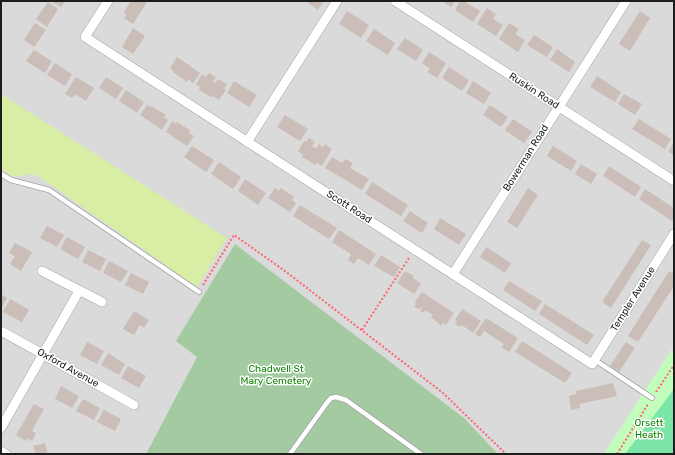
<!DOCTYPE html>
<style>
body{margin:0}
#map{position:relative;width:675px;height:455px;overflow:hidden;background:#efe8e2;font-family:Rubik,sans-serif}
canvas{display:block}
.frame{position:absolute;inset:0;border:2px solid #1d1d1d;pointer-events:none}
</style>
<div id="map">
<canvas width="675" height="455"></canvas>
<div class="frame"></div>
</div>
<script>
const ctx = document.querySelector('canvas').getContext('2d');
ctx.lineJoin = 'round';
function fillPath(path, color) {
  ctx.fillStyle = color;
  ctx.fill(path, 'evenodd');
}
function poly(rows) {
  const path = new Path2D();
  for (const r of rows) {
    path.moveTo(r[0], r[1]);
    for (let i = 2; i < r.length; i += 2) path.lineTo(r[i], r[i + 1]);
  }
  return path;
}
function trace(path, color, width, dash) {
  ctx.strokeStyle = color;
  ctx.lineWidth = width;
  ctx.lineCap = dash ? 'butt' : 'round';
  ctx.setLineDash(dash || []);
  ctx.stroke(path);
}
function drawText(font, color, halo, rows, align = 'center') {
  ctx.font = font + ' Rubik,sans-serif';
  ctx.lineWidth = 3;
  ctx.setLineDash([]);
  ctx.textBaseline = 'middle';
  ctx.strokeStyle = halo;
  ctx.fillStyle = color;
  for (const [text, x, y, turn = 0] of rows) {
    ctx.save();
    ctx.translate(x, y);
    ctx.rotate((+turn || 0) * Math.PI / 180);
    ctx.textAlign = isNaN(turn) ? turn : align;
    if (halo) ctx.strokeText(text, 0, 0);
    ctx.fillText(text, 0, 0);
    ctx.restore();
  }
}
fillPath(poly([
 [1,1,674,1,674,346,604,454,498,454,464,418,176,341,198,356,146,454,1,454]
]), '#dbdada');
fillPath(poly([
 [1,94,227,238,197,287,38,176,29,174,13,177,1,169]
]), '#d7eea4');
fillPath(poly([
 [235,244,464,418,498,454,146,454,197,357,176,341]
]), '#a3caa1');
fillPath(poly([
 [674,346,674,454,604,454]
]), '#c3fdbb');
fillPath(poly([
 [674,389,674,454,625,454]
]), '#7ae5a6');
fillPath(poly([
 [51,1,65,1,61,7],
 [131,1,147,2,133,24,124,18,126,14,124,12],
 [305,1,324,1,318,10],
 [442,1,455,1,451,7],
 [460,1,464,1,480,11,473,22,455,10],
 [48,2,58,9,47,27,36,19],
 [487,8,496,14,493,19,503,25,496,36,477,24],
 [347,11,369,25,361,38,339,24],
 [640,11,650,18,630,51,619,44],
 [35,23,46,30,34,47,24,40],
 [509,23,519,29,515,34,525,40,518,52,499,39],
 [133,28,145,36,133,54,122,47],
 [374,29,395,43,388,55,366,41],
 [534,35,553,47,547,57,527,45],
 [405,38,423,50,416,61,397,49],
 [557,49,575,62,569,72,550,60],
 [34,50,52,61,45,73,26,61],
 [429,52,446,63,437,78,427,72,430,69,422,63],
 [177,57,200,73,193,83,188,79,187,82,173,72,174,71,170,68],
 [55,63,72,74,65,86,47,75],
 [449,67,469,80,462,91,442,78],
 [209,73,216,77,213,81,216,83,218,79,227,84,224,88,226,90,219,100,213,96,211,97,199,90,200,87,196,84,202,74,206,77],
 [597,76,621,92,615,102,590,87],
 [76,77,94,88,86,101,75,94,72,98,65,94],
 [106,77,123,88,116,99,99,88],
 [234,81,257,95,249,107,227,93],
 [473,81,491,93,484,104,466,93],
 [126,90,144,102,137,113,119,101],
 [624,94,642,104,635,115,618,104],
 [147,105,150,107,151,106,166,115,164,117,168,120,162,130,140,115],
 [490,105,508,117,501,127,483,115],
 [285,115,308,129,300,141,277,127],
 [513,119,532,132,524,143,505,130],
 [639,119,671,139,665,149,632,129],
 [172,121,176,124,177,122,191,131,189,133,194,136,187,146,166,132],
 [309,138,315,142,312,146,316,149,319,144,323,147,325,144,332,149,322,166,317,163,316,165,302,157,303,155,298,151,304,141,306,142],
 [674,142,674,155,668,152],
 [192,146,214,160,206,172,184,157],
 [553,146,577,161,571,171,547,156],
 [332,157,342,163,345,159,353,163,350,168,369,179,362,190,325,168],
 [219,162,241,177,233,189,211,174],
 [581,164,597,174,591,184,575,174],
 [609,166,641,187,635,197,603,176],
 [245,179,266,193,258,205,238,191],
 [372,182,408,205,401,216,365,194],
 [275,188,279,191,281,188,294,197,292,200,296,203,290,212,268,198],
 [528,188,538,195,517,228,507,222],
 [645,189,674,208,674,218,672,221,639,199],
 [300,205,337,228,329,239,293,216],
 [410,211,428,223,422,233,403,221],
 [440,218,466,234,459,245,434,229],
 [47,226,64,235,57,247,40,238],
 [339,230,376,254,369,265,358,258,354,264,348,260,351,254,332,242],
 [67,237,85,247,78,259,60,249],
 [642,240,651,245,611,308,602,302],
 [15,243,32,252,21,271,10,264,15,256,9,253],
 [486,247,511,263,505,273,480,257],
 [88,250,106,259,100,271,82,262],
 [381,255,400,267,394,277,374,266],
 [109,261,128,271,121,282,103,273],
 [405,271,414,276,413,278,421,284,414,294,397,283],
 [669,271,674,274,674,286,638,342,628,336],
 [131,273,149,282,143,294,125,285],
 [509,281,542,301,535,311,503,290],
 [422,292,454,313,446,325,443,323,441,326,431,317,433,315,425,310,423,313,420,311,422,308,421,307,419,309,414,307,416,304,415,302],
 [1,294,7,298,1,309],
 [10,299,29,310,22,322,3,312],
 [545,304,594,335,587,345,539,314],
 [462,309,481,321,473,333,462,325,460,327,455,324,457,321,455,320],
 [134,311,149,320,144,328,140,325,134,335,123,329],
 [486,318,518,338,509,352,501,347,504,344,484,331,480,337,475,334],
 [522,341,572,373,565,383,515,352],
 [87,342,104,351,97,364,80,355],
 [626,342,635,348,619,372,610,366],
 [108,353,125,364,119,375,101,365],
 [128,366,146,376,139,388,121,378],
 [613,383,617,396,579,404,580,408,571,410,569,396,576,394,576,391],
 [61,386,79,396,72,408,55,399],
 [83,399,100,408,94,420,76,411],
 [34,404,44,409,32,431,36,433,32,441,28,438,26,441,16,435],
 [104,410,121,419,115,431,97,422],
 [45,443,48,454,36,454,33,446]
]), '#cbbdb8');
const lane = poly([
 [1,174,11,180,49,190,199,292],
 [595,360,652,398],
 [290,454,326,404,331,398,336,397,346,400,421,454]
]);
const street = poly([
 [108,1,85,37,592,364,674,234],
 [395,1,674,181],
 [247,142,337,1],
 [42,271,102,302],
 [453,274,626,1],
 [1,331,134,405],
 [1,428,79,291],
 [1,451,6,454]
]);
trace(lane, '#a4a4a4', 6);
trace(street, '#a4a4a4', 10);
trace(poly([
 [203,285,234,235,285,271,443,393,506,454],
 [362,330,409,258],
 [656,392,674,365],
 [617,454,648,404]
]), '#ff6372', 2, [2, 2]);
trace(lane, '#fff', 4.5);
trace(street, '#fff', 9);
drawText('10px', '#1d1d1d', '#fff', [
 ["Ruskin Road",534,91,33],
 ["Bowerman Road",526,158,-58],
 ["Scott Road",349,207,33],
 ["Templer Avenue",633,299,-58],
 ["Oxford Avenue",68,368,29]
]);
drawText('10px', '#128303', '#fff', [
 ["Chadwell St",276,369],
 ["Mary Cemetery",276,381],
 ["Orsett",649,423],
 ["Heath",649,435]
]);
</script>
